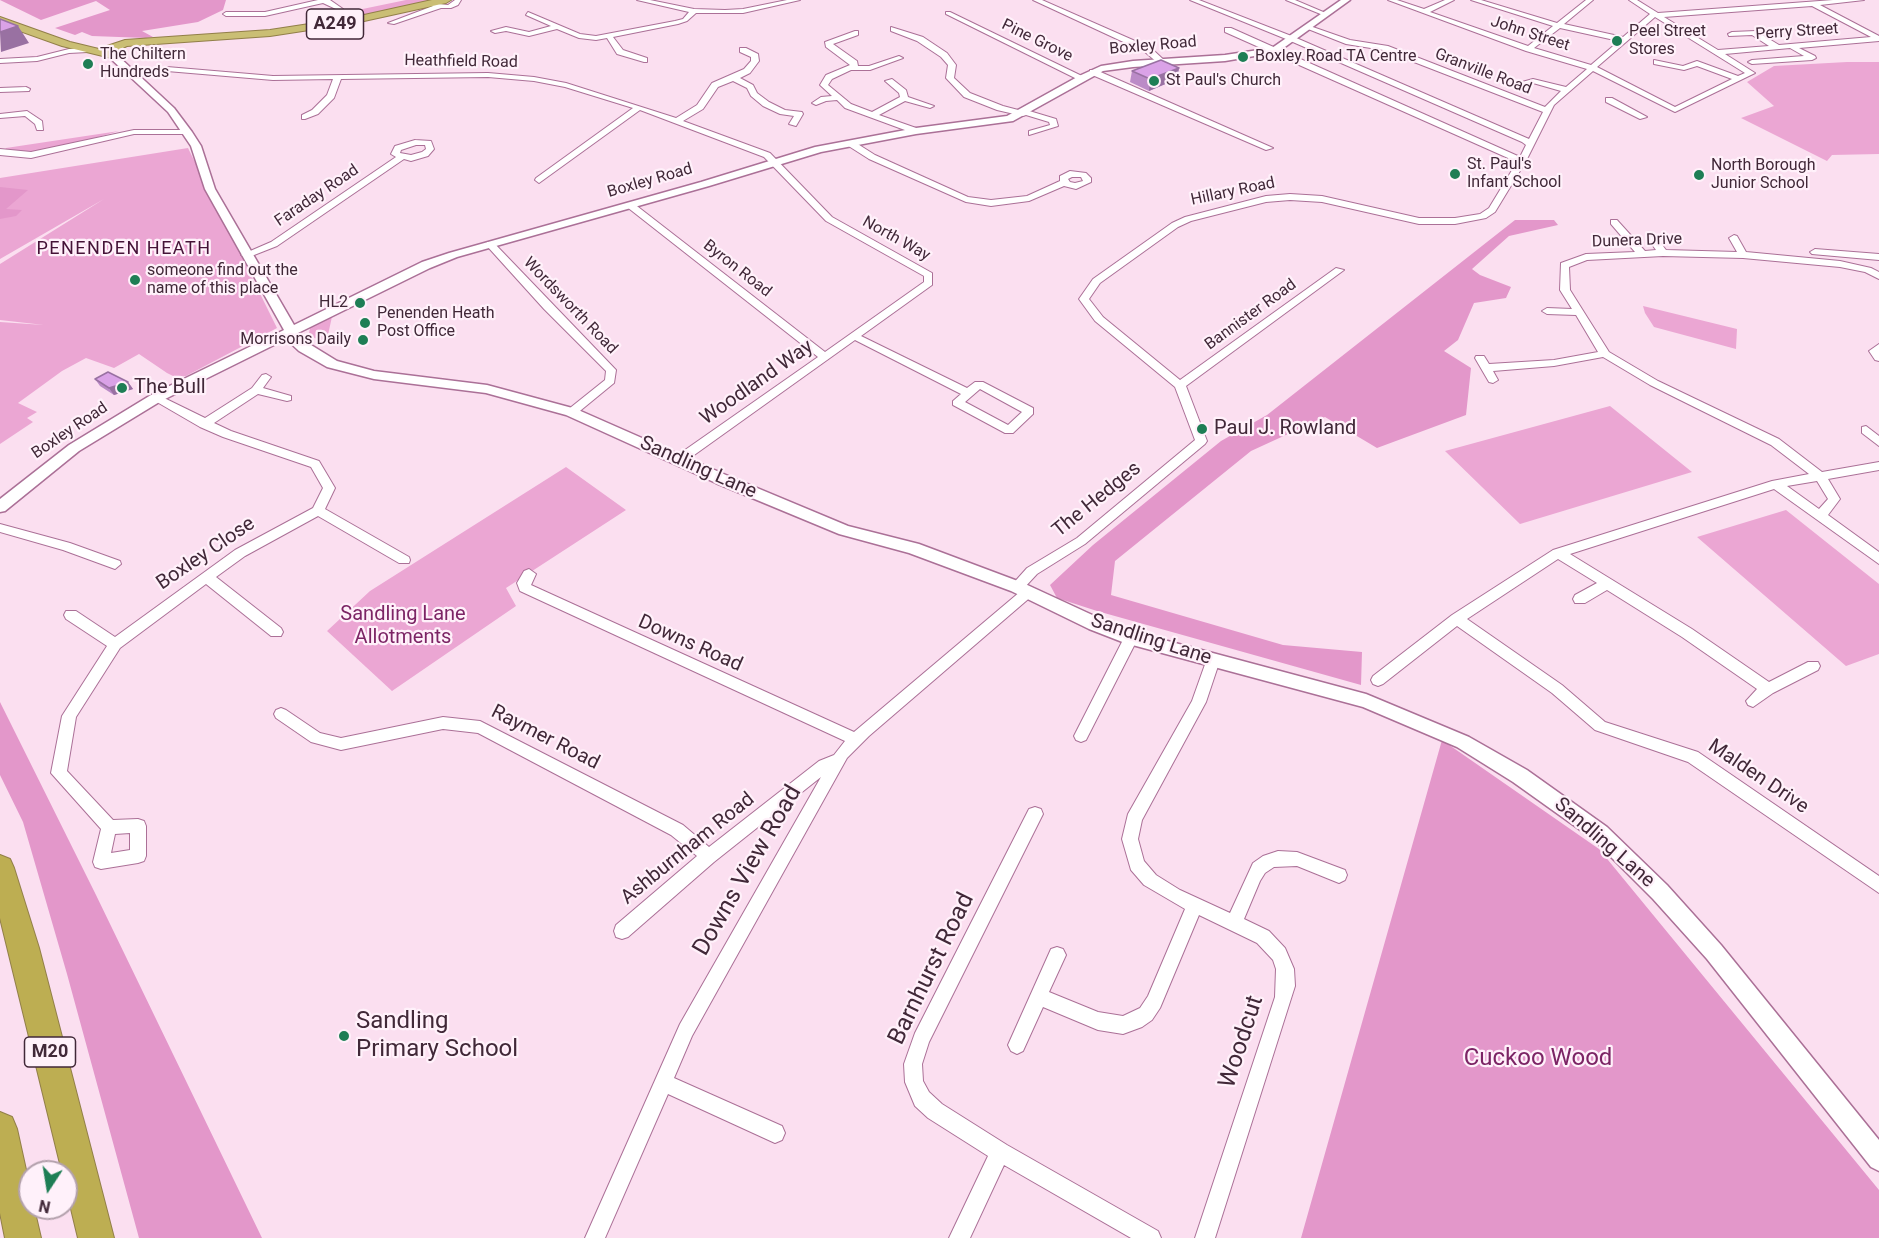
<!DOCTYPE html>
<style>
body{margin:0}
#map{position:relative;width:1879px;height:1238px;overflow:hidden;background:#fbdff0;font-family:Roboto,sans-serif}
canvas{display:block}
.north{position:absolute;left:18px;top:1160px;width:60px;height:60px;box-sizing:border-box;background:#fff1fa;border:2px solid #b3a1ac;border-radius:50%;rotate:192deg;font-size:16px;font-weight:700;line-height:24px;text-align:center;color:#412838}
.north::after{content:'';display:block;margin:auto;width:21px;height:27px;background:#1e7e55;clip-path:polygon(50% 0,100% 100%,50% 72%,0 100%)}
</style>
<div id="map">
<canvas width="1879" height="1238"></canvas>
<div class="north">N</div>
</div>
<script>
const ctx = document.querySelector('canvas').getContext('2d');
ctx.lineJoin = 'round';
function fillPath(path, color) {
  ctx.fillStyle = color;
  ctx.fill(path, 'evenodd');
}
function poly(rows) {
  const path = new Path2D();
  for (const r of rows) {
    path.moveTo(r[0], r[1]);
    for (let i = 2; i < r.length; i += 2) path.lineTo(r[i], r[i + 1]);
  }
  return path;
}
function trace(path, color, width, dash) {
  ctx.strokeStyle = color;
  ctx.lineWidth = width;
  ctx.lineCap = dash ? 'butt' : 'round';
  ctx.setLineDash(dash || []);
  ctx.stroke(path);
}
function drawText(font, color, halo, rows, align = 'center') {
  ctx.font = font + ' Roboto,sans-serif';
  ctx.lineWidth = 4.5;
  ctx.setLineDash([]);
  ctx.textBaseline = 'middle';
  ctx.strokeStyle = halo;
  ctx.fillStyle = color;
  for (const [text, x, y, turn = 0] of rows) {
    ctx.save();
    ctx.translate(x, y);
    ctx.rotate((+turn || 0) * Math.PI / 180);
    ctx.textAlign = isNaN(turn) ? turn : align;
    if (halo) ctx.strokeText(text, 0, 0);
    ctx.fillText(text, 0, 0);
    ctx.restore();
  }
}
fillPath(poly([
 [406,0,446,0,353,18,348,12],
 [1847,62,1879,62,1879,154,1832,155,1827,161,1741,118,1774,106,1747,82,1774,66],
 [119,131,50,151,22,154,4,151,6,148],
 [188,148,277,328,186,376,175,377,167,373,139,354,114,368,86,358,62,371,18,403,37,412,27,418,33,422,0,444,0,322,44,325,0,320,0,264,104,199,0,259,0,178],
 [1643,306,1737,329,1736,349,1654,327,1645,313],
 [333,312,326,344,313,337,309,333,310,328,313,323],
 [1610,406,1692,472,1520,524,1445,451],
 [566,467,626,510,506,588,516,606,392,691,327,631,370,591],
 [1786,510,1879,584,1879,654,1846,666,1697,537]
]), '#eba6d3');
fillPath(poly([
 [0,0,226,0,223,10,198,22,142,31,153,37,146,38,92,36,82,32,75,35,55,28,110,10,96,1,41,20],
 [0,187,28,190,6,209,22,210,16,216,0,219],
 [1515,220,1554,220,1558,225,1509,236,1472,269,1480,275,1511,287,1506,298,1474,303,1458,340,1444,351,1471,368,1466,415,1377,448,1325,417,1251,451,1115,561,1111,595,1283,645,1362,652,1361,685,1097,611,1057,598,1050,585,1093,545,1221,441,1267,415],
 [0,702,96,895,262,1238,139,1238,67,974,23,822,0,775],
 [1442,740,1599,849,1879,1190,1879,1238,1301,1238]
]), '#e397ca');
const minor = poly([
 [318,0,330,0,343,9,338,10,323,3,265,16,226,16,223,14,226,12,265,12,318,0],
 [455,0,461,0,458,5,451,8,441,8,394,24,388,23,433,6,429,5,429,3,448,5,455,0],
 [637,0,650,0,694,9,725,10,743,9,787,0,800,0,743,13,696,13,687,21,678,24,613,37,623,50,647,58,647,62,644,62,617,54,607,38,596,40,579,38,557,29,529,36,506,31,495,33,491,31,506,27,529,32,551,26,526,15,528,12,580,34,596,36,675,21,683,19,689,12,637,0],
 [1033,0,1042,0,1151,48,1166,62,1159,64,1145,52,1033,0],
 [1190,0,1199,0,1294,37,1529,139,1543,112,1383,50,1346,44,1303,27,1307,25,1350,40,1388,46,1545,107,1561,91,1533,83,1525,86,1521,84,1522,82,1533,79,1566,87,1587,69,1526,51,1388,0,1397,0,1424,9,1445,0,1454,0,1430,12,1528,46,1553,26,1471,0,1481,0,1557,23,1586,0,1593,0,1564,24,1623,37,1650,14,1629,0,1637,0,1658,13,1833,0,1864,0,1820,5,1879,36,1879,41,1799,48,1815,56,1816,58,1812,60,1752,64,1748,62,1752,60,1804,56,1790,48,1725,54,1755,73,1675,112,1593,71,1554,105,1526,161,1495,212,1486,218,1455,224,1419,224,1322,202,1290,200,1266,202,1191,221,1178,227,1100,283,1089,299,1103,317,1180,380,1336,268,1344,270,1186,386,1207,441,1205,444,1085,544,1037,574,1024,588,1033,589,1035,592,1033,595,869,736,847,758,692,1036,674,1078,782,1126,785,1133,782,1140,775,1143,668,1094,605,1238,585,1238,680,1024,821,777,714,862,628,937,622,939,616,937,614,931,616,925,697,856,671,835,478,733,443,729,341,750,311,742,276,718,274,714,276,710,281,708,286,710,320,733,341,738,443,717,480,721,683,825,709,847,819,761,834,755,845,741,520,591,517,583,524,571,529,569,536,574,531,585,854,732,1021,591,1012,590,1010,587,1027,568,1077,538,1195,440,1175,387,1095,321,1079,299,1093,279,1172,223,1185,217,1266,196,1290,194,1322,196,1419,218,1455,218,1480,214,1489,208,1517,162,1225,32,1225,28,1231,28,1520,157,1526,145,1522,142,1286,39,1190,0],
 [1812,6,1871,37,1779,45,1756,31,1732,32,1728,34,1729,36,1752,35,1769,46,1718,50,1664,17,1812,6],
 [1655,17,1745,73,1738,76,1697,61,1683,66,1654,60,1654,64,1684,70,1697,66,1732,79,1675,107,1597,67,1655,17],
 [1560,28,1619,41,1591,65,1534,48,1560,28],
 [1286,0,1295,0,1328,14,1323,15,1286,0],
 [946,12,950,12,1086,78,1079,80,946,14,946,12],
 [891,27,923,37,947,53,956,65,954,78,970,93,1003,106,1022,111,1026,110,1056,119,1058,126,1029,135,1029,131,1050,125,1049,122,1026,115,1023,116,997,110,964,97,946,78,948,65,941,57,917,41,891,31,891,27],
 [855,31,858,31,858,35,833,44,857,61,858,66,869,66,899,56,903,58,870,70,851,70,832,79,828,85,851,104,872,112,900,97,899,93,885,81,892,79,906,90,908,97,934,106,930,108,905,101,879,115,919,129,919,133,913,133,845,108,837,100,826,101,816,105,812,103,821,97,832,96,820,85,826,75,850,65,826,47,825,42,855,31],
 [85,48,88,48,88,52,69,53,37,61,0,63,0,59,37,57,69,49,85,48],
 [740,48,746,48,758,54,759,61,750,73,740,78,753,85,757,93,769,102,785,110,802,112,803,114,796,126,789,124,794,116,780,114,763,106,751,96,747,88,733,81,718,87,703,109,683,121,770,153,832,217,932,273,932,285,861,336,967,388,975,382,983,382,1033,408,1033,414,1013,433,1005,433,953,405,953,401,961,394,855,340,683,463,675,463,673,460,675,457,818,357,627,207,627,203,633,203,825,352,924,282,924,276,826,221,764,157,640,110,539,183,535,180,536,178,633,108,565,87,534,81,488,77,341,79,334,98,318,114,305,119,302,119,302,115,312,110,327,95,333,79,273,80,167,71,133,78,129,76,167,67,273,76,488,73,534,77,566,83,676,118,697,105,712,83,744,69,751,61,751,57,740,52,740,48],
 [980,389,1022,412,1008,425,965,402,980,389],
 [1090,70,1096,70,1273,148,1266,150,1090,74,1090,70],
 [26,87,30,89,29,91,0,92,0,88,26,87],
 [1606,98,1612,98,1647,117,1640,119,1606,102,1606,98],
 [27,111,42,121,43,130,37,130,35,124,25,116,0,118,0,114,27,111],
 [134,130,187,130,191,132,187,134,134,134,31,158,0,155,0,149,31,152,134,130],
 [415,140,431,141,434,149,428,156,411,161,404,159,277,246,249,257,241,255,271,242,396,157,391,154,395,146,415,140],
 [416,145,425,145,426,149,422,152,411,155,400,153,401,150,416,145],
 [847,141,853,141,875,155,968,197,991,200,1027,196,1060,181,1060,176,1070,171,1086,173,1091,178,1091,182,1076,189,1064,186,1029,201,991,206,966,202,869,159,847,145,847,141],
 [1072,177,1081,177,1083,181,1075,183,1070,182,1068,179,1072,177],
 [1611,220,1617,220,1645,251,1656,250,1648,239,1653,236,1656,237,1666,250,1737,252,1729,238,1734,235,1737,236,1746,252,1840,261,1871,268,1879,272,1879,279,1865,272,1840,267,1743,258,1663,256,1587,260,1569,267,1570,290,1609,352,1658,381,1779,439,1822,472,1879,462,1879,470,1828,479,1840,499,1828,515,1879,552,1879,564,1774,489,1570,554,1692,629,1769,682,1808,662,1818,662,1820,666,1818,670,1773,693,1753,707,1748,705,1746,701,1757,689,1682,637,1607,590,1585,603,1575,603,1573,599,1575,595,1597,583,1558,559,1467,619,1562,685,1605,722,1698,752,1879,876,1879,893,1688,762,1595,730,1552,693,1457,626,1383,684,1378,686,1373,684,1371,680,1373,676,1452,615,1553,550,1772,481,1809,474,1771,445,1650,385,1603,357,1554,366,1493,371,1498,380,1493,383,1489,382,1475,358,1476,356,1484,356,1489,364,1554,360,1598,352,1576,315,1547,314,1542,311,1547,308,1572,309,1560,290,1561,263,1586,254,1635,252,1611,224,1611,220],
 [1817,481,1828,499,1819,509,1787,486,1817,481],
 [487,242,493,242,616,370,614,383,575,415,571,416,565,412,605,380,606,371,544,309,487,246,487,242],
 [1815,249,1879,254,1879,260,1812,254,1810,252,1815,249],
 [1879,344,1879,361,1875,360,1869,351,1879,344],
 [266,374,271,377,263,388,291,396,291,400,287,401,258,394,214,423,231,431,319,461,335,488,325,509,409,557,410,560,409,563,399,563,318,516,245,556,216,577,281,628,283,632,281,636,271,636,206,584,120,648,76,717,67,771,113,820,138,819,144,821,146,826,146,856,144,861,138,863,101,869,95,867,93,862,101,829,51,773,62,716,107,646,66,619,64,615,66,611,76,611,115,637,235,550,313,508,323,488,311,467,223,437,200,427,150,398,156,395,160,396,205,418,252,388,262,375,266,374],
 [130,833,130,850,111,853,115,834,130,833],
 [1866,426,1879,436,1879,446,1862,433,1862,427,1866,426],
 [0,524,70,543,120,561,121,564,115,569,63,550,0,532,0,524],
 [1131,633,1136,634,1138,638,1086,740,1081,742,1076,740,1074,736,1076,732,1126,634,1131,633],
 [1213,654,1218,656,1220,660,1206,702,1142,820,1138,839,1144,861,1156,875,1180,890,1230,913,1253,863,1263,856,1278,851,1297,852,1345,870,1347,875,1345,880,1339,883,1297,866,1274,867,1265,873,1260,881,1244,919,1269,931,1285,948,1294,969,1295,986,1215,1238,1195,1238,1275,997,1276,969,1273,960,1257,943,1199,915,1160,1008,1152,1020,1142,1027,1123,1034,1098,1030,1043,1007,1023,1051,1017,1054,1011,1051,1008,1045,1051,949,1057,947,1063,949,1066,955,1049,992,1098,1012,1123,1016,1140,1008,1148,996,1185,909,1144,885,1131,870,1122,839,1128,814,1192,701,1208,656,1213,654],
 [1035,807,1041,809,1043,814,929,1042,922,1064,923,1081,929,1092,942,1104,1007,1145,1158,1231,1161,1238,1131,1238,1004,1165,970,1238,949,1238,988,1156,928,1118,915,1106,905,1082,904,1064,915,1033,1029,809,1035,807]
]);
const tertiary = poly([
 [1341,0,1350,0,1278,52,1225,61,1133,67,1103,71,1013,121,916,134,821,152,709,186,457,257,430,268,298,333,298,337,337,361,374,371,487,385,576,409,726,475,848,526,919,544,1023,583,1101,619,1134,632,1366,694,1469,737,1527,770,1607,827,1667,885,1721,945,1879,1140,1879,1171,1871,1167,1707,959,1653,899,1593,839,1513,782,1457,747,1363,707,1125,643,1089,629,1011,591,909,553,839,534,716,483,566,415,486,393,374,379,327,367,299,351,286,339,161,401,79,451,5,511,0,512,0,499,69,445,151,395,284,330,205,189,191,146,168,112,111,59,111,55,117,55,174,108,192,132,201,146,215,189,294,325,422,262,449,253,701,182,815,147,916,128,1007,116,1079,76,1101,66,1133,61,1225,55,1272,48,1341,0]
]);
const trunk = poly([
 [432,0,451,0,446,3,355,23,270,36,127,46,114,52,125,57,119,60,62,46,0,24,0,17,70,42,103,50,107,46,125,40,270,30,355,17,432,0]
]);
const motorway = poly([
 [0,855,10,859,14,868,39,948,114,1238,78,1238,66,1188,66,1172,62,1172,0,918,0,855],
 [0,1112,12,1117,17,1129,30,1188,30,1208,34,1208,41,1238,5,1238,0,1213,0,1112]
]);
trace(minor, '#ab7097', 2);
trace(tertiary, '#ab7097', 3);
trace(trunk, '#927f49', 2);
trace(motorway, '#927f49', 2);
fillPath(minor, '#fff');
fillPath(tertiary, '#fff');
fillPath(trunk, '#cabe74');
fillPath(motorway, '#bdae52');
fillPath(poly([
 [1179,68,1177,79,1149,91,1130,82,1132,71],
 [95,379,128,382,133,389,114,395,100,386]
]), '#bb8bc7');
fillPath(poly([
 [18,26,29,43,1,52,0,32],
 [1179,68,1177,79,1149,91,1150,79],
 [128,382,133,389,114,395,109,388]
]), '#9971a2');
const building = poly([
 [0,19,18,26,0,32,0,19],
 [1161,60,1179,68,1150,79,1132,71,1161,60],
 [108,372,128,382,109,388,95,379,108,372]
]);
fillPath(building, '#daa2e7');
trace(building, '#9971a2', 1.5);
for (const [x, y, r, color] of [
 [1617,41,6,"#1e7e55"],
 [1243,57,6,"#1e7e55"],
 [88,64,6,"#1e7e55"],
 [1154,81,6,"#1e7e55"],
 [1455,174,6,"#1e7e55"],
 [1699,175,6,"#1e7e55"],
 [135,280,6,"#1e7e55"],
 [360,303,6,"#1e7e55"],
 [365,323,6,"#1e7e55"],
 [363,340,6,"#1e7e55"],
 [122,388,6,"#1e7e55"],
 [1202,429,6,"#1e7e55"],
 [344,1036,6,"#1e7e55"]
]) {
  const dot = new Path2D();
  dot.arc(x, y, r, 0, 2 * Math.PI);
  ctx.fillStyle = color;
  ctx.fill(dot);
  trace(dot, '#fff1fa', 2);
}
drawText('16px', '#412838', '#fff1fa', [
 ["Peel Street",1629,32],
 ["Stores",1629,50],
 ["The Chiltern",100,55],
 ["Hundreds",100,73],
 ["Boxley Road TA Centre",1255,57],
 ["St Paul's Church",1166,81],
 ["St. Paul's",1467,165],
 ["Infant School",1467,183],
 ["North Borough",1711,166],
 ["Junior School",1711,184],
 ["someone find out the",147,271],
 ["name of this place",147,289],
 ["HL2",348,303,"right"],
 ["Penenden Heath",377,314],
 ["Post Office",377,332],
 ["Morrisons Daily",351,340,"right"]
], 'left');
drawText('16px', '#412838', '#fff1fa', [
 ["Perry Street",1797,32,-4],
 ["John Street",1530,34,18],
 ["Pine Grove",1037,41,26],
 ["Boxley Road",1153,46,-5],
 ["Heathfield Road",461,62,1],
 ["Granville Road",1483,72,21],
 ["Boxley Road",650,181,-16],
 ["Hillary Road",1233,192,-12],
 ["Faraday Road",317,196,-34],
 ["North Way",896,239,29],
 ["Dunera Drive",1637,241,-2],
 ["Byron Road",737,269,38],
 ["Wordsworth Road",570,306,46],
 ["Bannister Road",1251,315,-36],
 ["Boxley Road",70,431,-34]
]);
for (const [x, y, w] of [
 [335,24,57],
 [50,1052,51]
]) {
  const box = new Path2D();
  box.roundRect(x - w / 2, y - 15, w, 30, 4.5);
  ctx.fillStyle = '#fff1fa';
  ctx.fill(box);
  trace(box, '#412838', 1.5);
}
drawText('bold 18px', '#412838', null, [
 ["A249",335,24],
 ["M20",50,1052]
]);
ctx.letterSpacing = '1.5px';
drawText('18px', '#451237', '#fff1fa', [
 ["PENENDEN HEATH",124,249]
]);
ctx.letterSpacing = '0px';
drawText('20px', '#412838', '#fff1fa', [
 ["Woodland Way",757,383,-35],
 ["Sandling Lane",698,468,24],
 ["The Hedges",1097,500,-39],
 ["Boxley Close",206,554,-34],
 ["Sandling Lane",1151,640,18],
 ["Downs Road",690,644,24],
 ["Raymer Road",545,738,27],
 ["Malden Drive",1758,777,34],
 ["Sandling Lane",1604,843,41],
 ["Ashburnham Road",688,849,-39]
]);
drawText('20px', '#412838', '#fff1fa', [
 ["The Bull",134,388],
 ["Paul J. Rowland",1214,429]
], 'left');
drawText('20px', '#7c2465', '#fff1fa', [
 ["Sandling Lane",403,615],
 ["Allotments",403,638]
]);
drawText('24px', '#412838', '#fff1fa', [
 ["Downs View Road",748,871,-60],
 ["Barnhurst Road",932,969,-64],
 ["Woodcut",1242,1042,-72]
]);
drawText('24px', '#412838', '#fff1fa', [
 ["Sandling",356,1022],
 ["Primary School",356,1050]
], 'left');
drawText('24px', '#7c2465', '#fff1fa', [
 ["Cuckoo Wood",1538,1059]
]);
</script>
